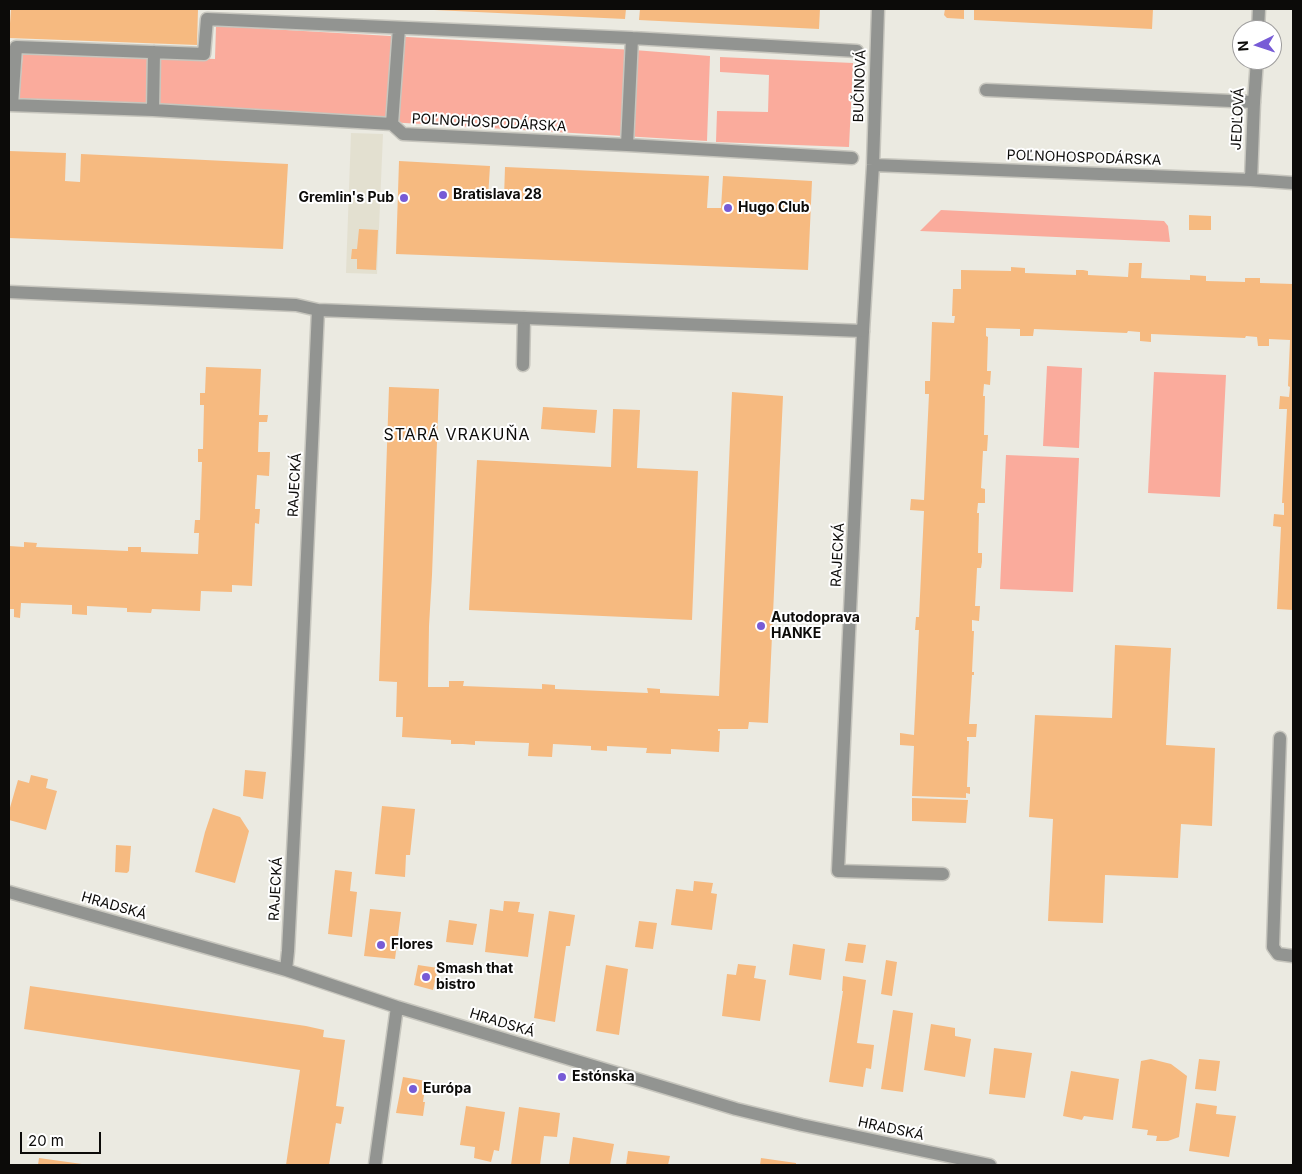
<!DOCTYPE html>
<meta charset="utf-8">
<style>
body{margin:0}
#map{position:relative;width:1302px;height:1174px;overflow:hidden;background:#ebeae1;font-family:Inter,sans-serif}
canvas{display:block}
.frame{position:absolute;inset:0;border:10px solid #0c0b09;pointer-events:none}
.north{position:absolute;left:1232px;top:20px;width:50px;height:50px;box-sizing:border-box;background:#fff;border:1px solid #9e9d9d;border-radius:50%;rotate:266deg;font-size:14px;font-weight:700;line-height:20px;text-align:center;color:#0c0b09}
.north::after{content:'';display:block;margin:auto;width:18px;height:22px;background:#775bd6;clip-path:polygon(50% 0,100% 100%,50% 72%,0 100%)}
.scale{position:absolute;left:20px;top:1132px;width:81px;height:22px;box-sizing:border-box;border:2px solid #0c0b09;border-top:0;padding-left:6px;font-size:15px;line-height:18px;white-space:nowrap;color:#0c0b09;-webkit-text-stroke:4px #fff;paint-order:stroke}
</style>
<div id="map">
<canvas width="1302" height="1174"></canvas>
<div class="frame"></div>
<div class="north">N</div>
<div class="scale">20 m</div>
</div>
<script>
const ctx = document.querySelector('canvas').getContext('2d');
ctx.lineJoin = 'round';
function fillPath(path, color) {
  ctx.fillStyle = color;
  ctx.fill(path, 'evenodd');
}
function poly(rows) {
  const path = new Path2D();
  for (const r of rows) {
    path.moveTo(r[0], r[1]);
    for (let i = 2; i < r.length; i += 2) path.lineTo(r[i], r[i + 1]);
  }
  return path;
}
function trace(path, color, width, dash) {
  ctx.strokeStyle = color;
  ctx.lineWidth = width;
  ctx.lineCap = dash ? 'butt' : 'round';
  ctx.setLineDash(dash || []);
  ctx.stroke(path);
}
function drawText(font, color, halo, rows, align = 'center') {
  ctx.font = font + ' Inter,sans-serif';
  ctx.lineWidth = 4;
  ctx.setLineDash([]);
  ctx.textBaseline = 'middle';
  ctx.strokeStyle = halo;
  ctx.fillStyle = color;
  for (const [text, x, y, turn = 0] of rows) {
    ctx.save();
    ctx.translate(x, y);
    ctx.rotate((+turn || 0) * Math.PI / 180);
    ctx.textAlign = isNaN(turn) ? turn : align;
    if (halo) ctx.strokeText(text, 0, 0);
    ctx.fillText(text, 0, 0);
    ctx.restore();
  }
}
fillPath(poly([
 [351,133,383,134,377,274,346,273]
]), '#e3e0d0');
fillPath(poly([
 [216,26,634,50,710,56,707,141,19,100,23,52,215,59],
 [720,57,853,63,849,147,716,142,717,111,768,112,769,75,720,72],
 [941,210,1164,221,1168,226,1170,242,920,231],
 [1047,366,1082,368,1079,448,1043,446],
 [1154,372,1226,375,1220,497,1148,493],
 [1006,455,1079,458,1073,592,1000,589]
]), '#faab9c');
fillPath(poly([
 [11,9,198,9,197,45,9,38],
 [434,9,626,9,625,19,434,10],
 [640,9,820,9,819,29,639,20],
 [945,9,964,9,964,19,947,18,944,15],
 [974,9,1153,9,1152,29,974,20],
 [9,151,66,153,65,181,80,182,81,154,288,164,283,249,9,238],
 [399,161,490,166,488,198,504,198,505,167,709,176,707,208,721,208,723,176,812,181,808,270,396,254],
 [1189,215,1211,216,1211,230,1189,230],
 [359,229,378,230,376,270,357,269,357,259,351,259,352,249,357,249],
 [1129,263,1142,263,1141,278,1190,280,1190,275,1206,276,1206,281,1245,282,1245,278,1260,278,1260,283,1293,284,1293,610,1277,609,1281,527,1273,526,1274,514,1284,515,1284,503,1282,503,1287,409,1279,409,1280,396,1289,397,1290,387,1288,386,1290,340,1269,339,1269,346,1258,346,1257,337,1246,336,1245,338,1151,334,1151,342,1140,341,1140,332,1128,331,1127,333,1034,329,1033,336,1020,336,1020,329,986,328,986,336,988,337,987,371,991,371,990,385,984,384,983,396,985,396,984,435,988,435,987,451,983,451,981,488,985,489,985,503,978,503,977,513,979,513,978,553,982,553,982,562,981,568,977,568,975,606,980,606,979,621,972,620,972,631,974,631,972,672,974,672,974,675,972,675,969,724,977,724,976,737,967,737,967,741,969,741,967,787,970,787,970,794,966,793,966,798,912,796,914,746,900,745,900,733,914,735,919,630,915,630,916,617,919,617,924,511,910,510,911,499,924,500,929,394,925,394,925,381,930,381,932,322,954,323,955,316,952,316,953,289,961,289,961,270,1011,271,1011,267,1025,268,1025,273,1076,275,1076,270,1083,270,1088,271,1088,275,1128,277],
 [206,367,261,369,259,415,268,415,267,422,259,422,258,452,270,452,269,476,257,475,255,509,260,509,259,524,255,523,252,586,232,585,232,592,201,591,200,611,152,609,151,613,127,612,127,608,87,606,87,615,72,614,72,605,21,603,20,618,14,617,14,609,9,609,9,546,24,547,24,542,37,543,36,547,128,551,128,547,141,547,141,552,198,554,199,533,194,533,195,520,200,520,202,462,198,462,198,449,203,449,204,405,200,405,200,393,205,393],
 [389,387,439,389,432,575,429,626,428,687,449,687,449,681,464,681,463,686,542,689,542,684,555,685,555,689,648,693,647,688,660,689,660,693,719,696,732,392,783,396,768,723,749,722,748,729,718,729,718,731,720,731,719,752,671,749,671,754,646,753,647,748,607,746,607,751,591,750,591,746,553,744,552,757,528,756,529,743,475,741,475,745,463,744,451,744,451,740,402,737,403,717,396,717,397,682,379,681],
 [543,407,597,410,595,433,541,429],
 [613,409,640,410,637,468,698,471,692,620,469,610,477,460,611,467],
 [1115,645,1171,648,1166,745,1215,748,1212,826,1181,824,1178,878,1105,875,1103,923,1048,921,1053,819,1029,817,1035,715,1112,718],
 [245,770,266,772,263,799,243,796],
 [31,775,48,779,46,788,57,791,46,830,9,820,9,811,18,780,29,783],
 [912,798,968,800,966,823,912,821],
 [382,806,415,809,410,855,406,855,405,877,375,874],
 [213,808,240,817,249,831,235,883,195,872,205,832],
 [116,845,131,846,129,871,127,873,115,872],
 [335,870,352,872,350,891,357,892,352,937,328,934],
 [694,881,713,883,711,893,717,894,712,930,671,925,676,889,693,891],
 [504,901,520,902,518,912,534,914,528,957,485,952,490,909,503,911],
 [370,909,401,912,395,959,364,956],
 [549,911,575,915,570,946,566,946,555,1022,534,1018],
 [449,920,477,924,473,945,446,942],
 [639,921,657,923,653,949,635,947],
 [848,943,866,945,863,963,845,961],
 [793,944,825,949,821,980,789,975],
 [886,960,897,962,892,996,881,994],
 [738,964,756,966,754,978,766,980,760,1021,722,1016,727,974,736,975],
 [418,965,438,968,433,990,414,985],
 [606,965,628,969,619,1035,596,1031],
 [843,976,866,980,857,1043,874,1045,871,1069,866,1068,863,1087,829,1082,843,991,842,991],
 [30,986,306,1026,324,1030,323,1037,345,1040,336,1106,344,1107,341,1124,336,1123,329,1165,286,1165,300,1070,24,1029],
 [893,1010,913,1013,903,1092,881,1089],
 [931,1024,955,1028,955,1036,971,1039,965,1077,924,1070],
 [994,1048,1032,1053,1025,1098,989,1094],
 [1151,1059,1171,1064,1187,1076,1179,1137,1168,1141,1156,1141,1157,1136,1147,1135,1148,1130,1132,1128,1141,1061],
 [1199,1059,1220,1061,1216,1091,1195,1089],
 [1071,1071,1119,1079,1113,1120,1084,1116,1082,1120,1063,1116],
 [403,1077,426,1081,423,1102,425,1102,423,1116,396,1113],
 [1196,1103,1217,1106,1216,1114,1236,1116,1229,1157,1189,1151],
 [466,1106,505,1112,499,1151,494,1150,491,1162,474,1158,475,1147,460,1145],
 [519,1107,560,1113,557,1137,544,1136,540,1165,511,1165],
 [573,1137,614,1144,610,1165,569,1165],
 [628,1151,670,1156,668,1165,626,1165],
 [39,1158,82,1164,82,1165,38,1165],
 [761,1158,796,1163,796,1165,760,1165]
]), '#f6ba80');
const service = poly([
 [986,90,1254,102],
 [863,331,838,871,943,874],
 [523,365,524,318],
 [1280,738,1273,947,1278,954,1293,956]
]);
const pedestrian = poly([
 [9,105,153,110,392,124,403,134,627,145,852,158],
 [12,105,16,47,204,54,207,19,632,38,857,51],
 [153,110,154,52],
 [392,124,399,28],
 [627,145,632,38]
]);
const minor = poly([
 [1258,30,1259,9],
 [873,165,1251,180,1293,183],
 [1251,180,1254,102,1257,60],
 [9,292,296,305,318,310,863,331,873,165,878,9],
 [9,892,286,970,397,1007,736,1109,802,1125,990,1165],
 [286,970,288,951,298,755,318,310],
 [375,1165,397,1007]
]);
trace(service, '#c7c6be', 15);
trace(pedestrian, '#c7c6be', 15);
trace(minor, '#c7c6be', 15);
trace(service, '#929491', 12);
trace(pedestrian, '#929491', 12);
trace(minor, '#929491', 12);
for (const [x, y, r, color] of [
 [443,195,5,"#775bd6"],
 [404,198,5,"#775bd6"],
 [728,208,5,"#775bd6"],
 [761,626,5,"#775bd6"],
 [381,945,5,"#775bd6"],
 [426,977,5,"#775bd6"],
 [562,1077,5,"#775bd6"],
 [413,1089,5,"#775bd6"]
]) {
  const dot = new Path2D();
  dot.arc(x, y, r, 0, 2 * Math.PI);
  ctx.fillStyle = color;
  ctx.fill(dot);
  trace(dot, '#fff', 2);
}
drawText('14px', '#0c0b09', '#fff', [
 ["BUČINOVÁ",860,86,-88],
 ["JEDĽOVÁ",1238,119,-87],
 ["POĽNOHOSPODÁRSKA",489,123,3],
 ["POĽNOHOSPODÁRSKA",1084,158,2],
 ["RAJECKÁ",295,485,-87],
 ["RAJECKÁ",838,555,-87],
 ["RAJECKÁ",276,889,-87],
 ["HRADSKÁ",114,906,16],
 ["HRADSKÁ",502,1023,17],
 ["HRADSKÁ",891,1129,12]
]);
drawText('bold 14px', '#0c0b09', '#fff', [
 ["Bratislava 28",453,195],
 ["Gremlin's Pub",394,198,"right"],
 ["Hugo Club",738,208],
 ["Autodoprava",771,618],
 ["HANKE",771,634],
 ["Flores",391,945],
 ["Smash that",436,969],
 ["bistro",436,985],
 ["Estónska",572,1077],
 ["Európa",423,1089]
], 'left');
ctx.letterSpacing = '1px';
drawText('16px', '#0c0b09', '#fff', [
 ["STARÁ VRAKUŇA",457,435]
]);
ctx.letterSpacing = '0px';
</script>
